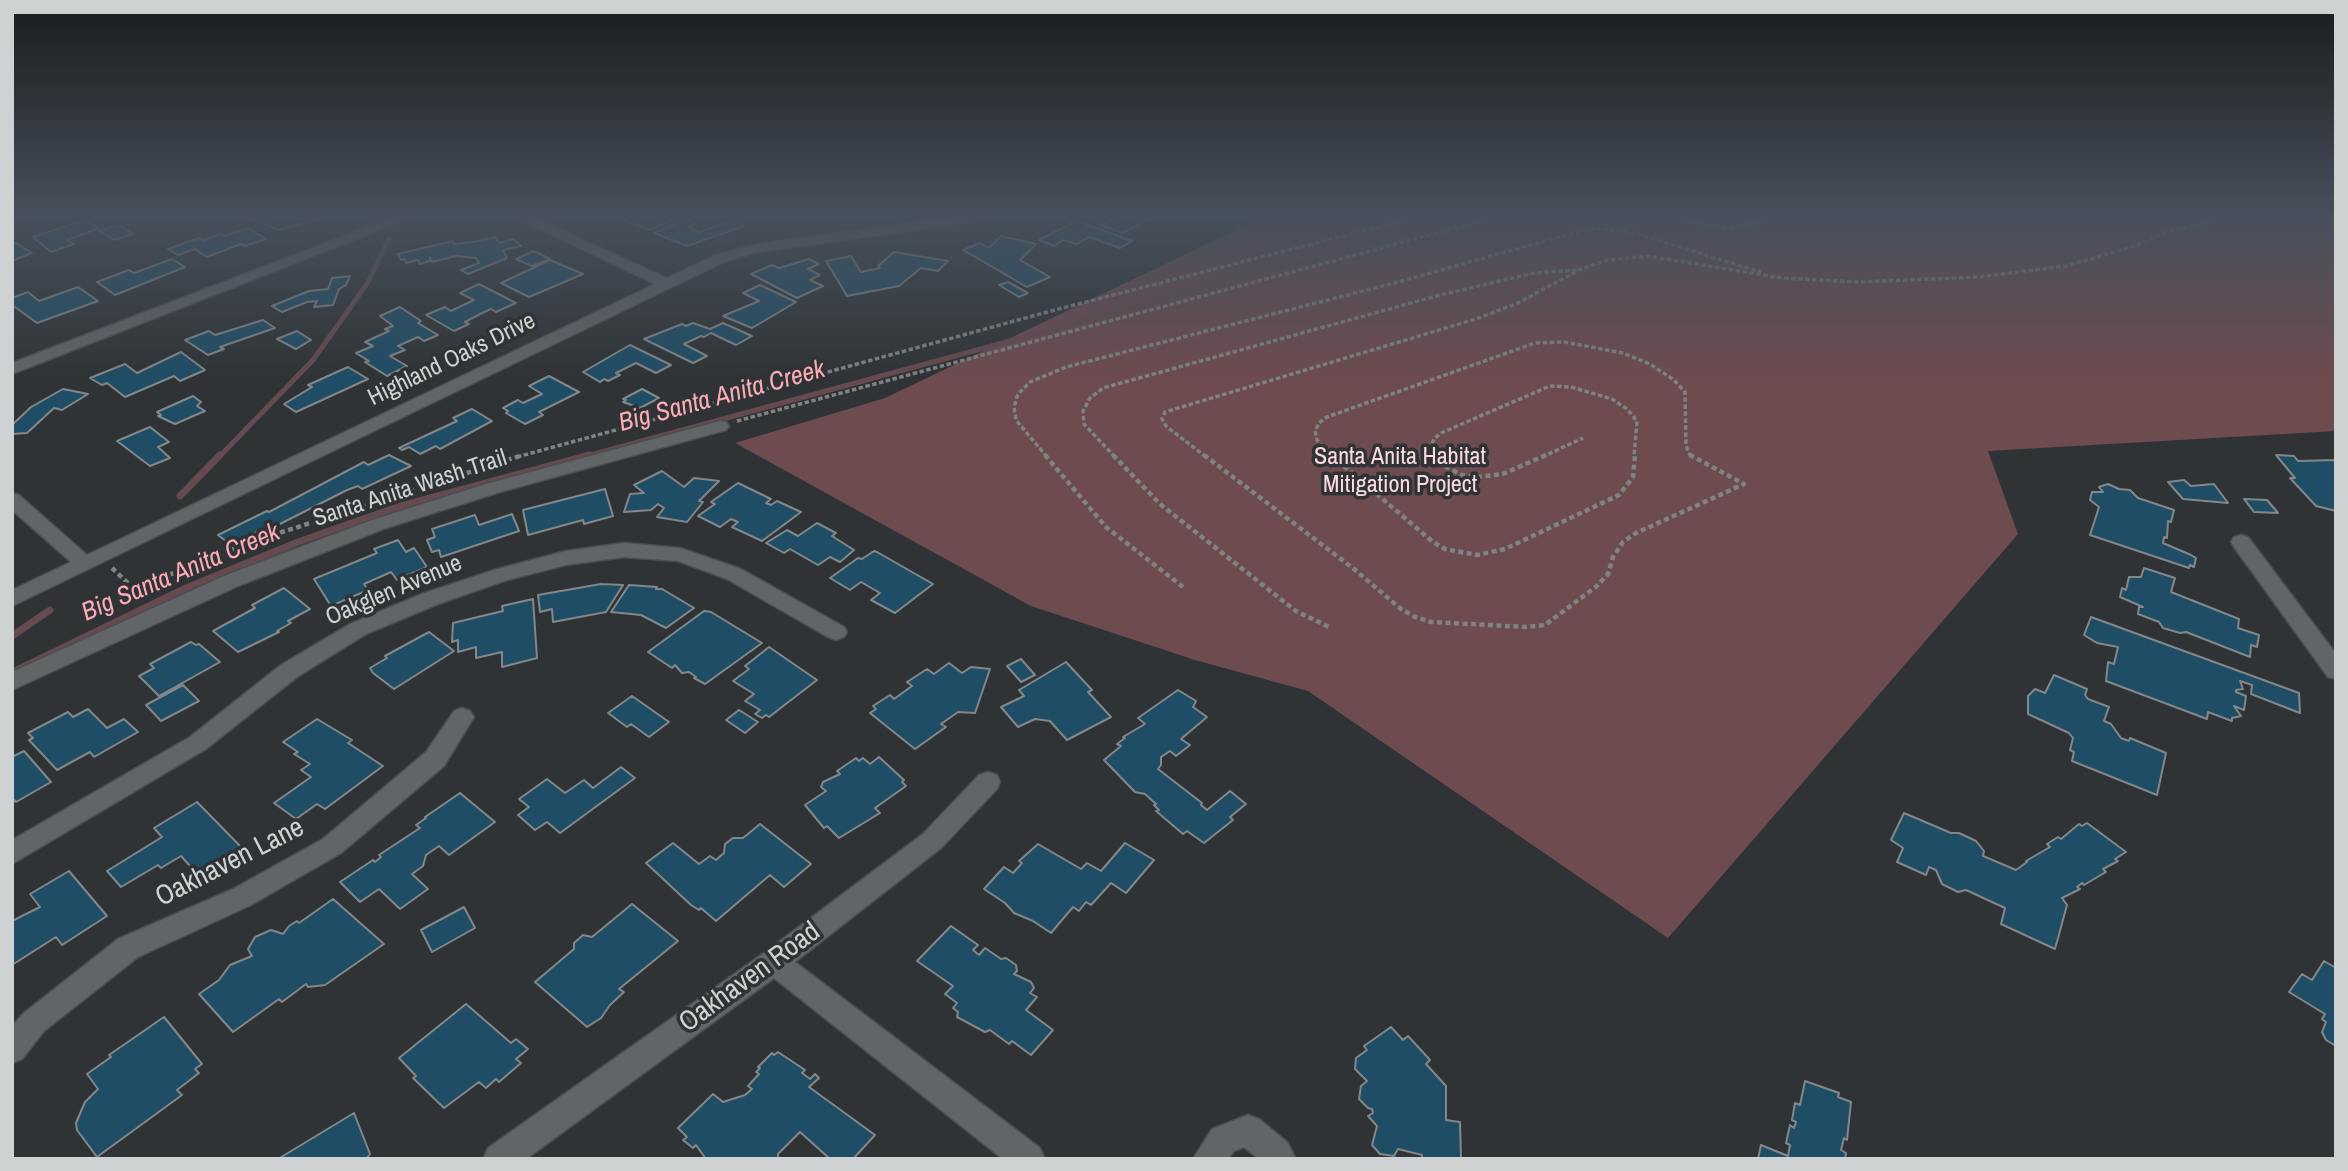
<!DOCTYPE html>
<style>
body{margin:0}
#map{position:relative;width:2348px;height:1171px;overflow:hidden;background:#2f3335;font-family:"Archivo Narrow",sans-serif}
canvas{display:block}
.frame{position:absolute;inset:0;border:14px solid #cfd2d3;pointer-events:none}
</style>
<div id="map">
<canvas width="2348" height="1171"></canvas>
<div class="frame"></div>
</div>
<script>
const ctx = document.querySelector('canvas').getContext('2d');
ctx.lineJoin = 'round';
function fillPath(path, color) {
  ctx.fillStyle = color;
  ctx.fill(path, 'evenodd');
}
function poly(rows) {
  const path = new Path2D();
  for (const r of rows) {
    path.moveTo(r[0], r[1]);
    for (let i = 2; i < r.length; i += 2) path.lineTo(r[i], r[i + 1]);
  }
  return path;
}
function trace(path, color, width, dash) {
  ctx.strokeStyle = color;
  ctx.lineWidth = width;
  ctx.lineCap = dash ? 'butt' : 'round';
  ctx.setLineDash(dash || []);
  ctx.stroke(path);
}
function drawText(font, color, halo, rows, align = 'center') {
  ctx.font = font + ' "Archivo Narrow",sans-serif';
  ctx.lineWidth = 7;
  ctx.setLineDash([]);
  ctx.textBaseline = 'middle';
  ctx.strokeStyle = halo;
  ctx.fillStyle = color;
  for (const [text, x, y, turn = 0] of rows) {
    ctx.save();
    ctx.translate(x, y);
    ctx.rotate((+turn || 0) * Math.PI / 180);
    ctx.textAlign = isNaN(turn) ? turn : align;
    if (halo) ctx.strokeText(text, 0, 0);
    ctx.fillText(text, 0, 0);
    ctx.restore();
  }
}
fillPath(poly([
 [1261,218,2336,218,2336,431,1988,451,2018,534,1668,938,1308,691,1195,660,1031,606,735,443,885,398]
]), '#6e4b4f');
trace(poly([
 [219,457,313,360,367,284,389,239],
 [583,457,1463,218]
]), '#654a4f', 5);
trace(poly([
 [180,496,220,455],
 [12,636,50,610],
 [17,670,186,588,298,542,397,507,590,455]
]), '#654a4f', 7);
const building = poly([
 [248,218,321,218,279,230,248,218],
 [619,218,668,218,673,220,649,230,619,218],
 [1119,218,1151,218,1123,233,1100,225,1119,218],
 [686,219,696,224,688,227,699,232,734,220,744,226,687,246,654,233,686,219],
 [85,220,99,228,67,240,74,244,51,252,33,237,85,220],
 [1076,221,1096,228,1132,241,1120,248,1089,237,1077,244,1063,240,1054,246,1039,240,1076,221],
 [118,225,133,234,114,240,99,231,118,225],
 [248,228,266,239,245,246,241,244,207,257,195,249,178,255,168,249,199,238,203,240,221,234,225,236,248,228],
 [1001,236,1036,244,1020,260,1050,277,1027,287,963,250,980,243,989,248,1001,236],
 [495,237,499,243,513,239,521,246,503,250,507,258,468,274,461,270,479,263,476,258,456,256,432,262,430,258,430,261,420,264,418,260,406,263,405,259,401,260,398,254,453,241,454,244,473,242,495,237],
 [16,243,32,253,12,261,12,244,16,243],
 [534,251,550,259,532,266,516,259,534,251],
 [894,252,948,261,938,271,921,268,899,286,847,296,826,261,851,256,861,272,880,268,878,266,894,252],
 [172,259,185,267,115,295,97,282,129,270,134,273,172,259],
 [809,259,819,264,808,269,820,275,810,280,823,286,797,298,751,274,772,265,779,268,809,259],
 [550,260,583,274,529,297,501,283,550,260],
 [350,276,346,285,339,289,333,305,314,307,317,301,307,302,282,312,272,306,309,291,328,289,332,278,350,276],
 [1008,282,1028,293,1019,297,999,285,1008,282],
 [479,284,516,303,496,312,491,309,480,314,465,322,469,324,454,331,426,315,445,307,451,311,474,300,460,293,479,284],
 [760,285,796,302,752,328,723,316,759,301,743,293,760,285],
 [78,287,98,301,37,323,12,305,12,298,28,292,39,301,78,287],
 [400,307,421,321,418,323,438,335,424,341,418,337,398,346,405,350,390,356,407,366,387,376,365,362,369,361,356,353,373,346,365,342,389,331,385,329,393,326,380,316,400,307],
 [263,320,275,328,220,347,224,349,208,355,185,340,209,331,215,335,263,320],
 [693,323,710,329,723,323,752,336,736,345,711,333,704,337,701,336,684,344,707,356,693,363,644,339,682,324,686,326,693,323],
 [297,331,311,340,296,349,277,339,297,331],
 [630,345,671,365,656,373,636,363,616,373,620,375,608,381,604,379,600,382,583,372,630,345],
 [181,352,205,370,180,381,174,376,125,397,107,383,102,385,90,378,125,364,137,373,181,352],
 [348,367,368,379,296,412,284,404,312,387,308,385,348,367],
 [549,376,579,392,539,412,543,415,525,424,506,413,508,411,503,408,518,400,523,403,542,394,529,386,549,376],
 [63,389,88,394,62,410,54,408,27,433,12,434,12,425,31,407,63,389],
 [642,389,659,398,640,408,623,402,626,400,623,399,642,389],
 [193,396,201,402,197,406,205,411,175,424,158,416,161,415,157,412,193,396],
 [472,409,492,421,440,449,436,446,420,454,409,447,402,450,399,448,457,421,453,418,472,409],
 [150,427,169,442,158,447,170,458,150,466,117,441,150,427],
 [389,455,411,466,362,489,358,486,347,490,274,527,271,525,231,545,218,535,267,511,269,512,364,462,368,465,389,455],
 [2276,455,2294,456,2298,461,2336,460,2336,511,2316,506,2290,478,2295,478,2276,455],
 [662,471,684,487,694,478,719,481,699,501,703,502,687,522,657,517,664,508,658,504,651,510,624,512,630,494,644,493,634,485,662,471],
 [2184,480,2191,486,2214,484,2228,503,2183,499,2168,482,2184,480],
 [738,483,771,499,766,503,771,505,777,501,801,512,762,541,732,527,738,522,731,519,720,527,698,516,715,504,711,502,738,483],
 [2108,484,2119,489,2130,490,2138,498,2174,510,2171,522,2168,521,2167,538,2164,537,2163,543,2191,555,2196,558,2194,567,2190,565,2189,568,2090,535,2099,507,2090,500,2092,492,2103,492,2099,487,2108,484],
 [605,489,613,516,584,524,583,520,528,535,523,510,605,489],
 [2244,499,2267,500,2278,513,2254,512,2244,499],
 [512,514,519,531,441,557,439,550,432,552,427,540,435,537,432,529,475,515,479,525,512,514],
 [817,523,836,533,832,536,854,550,840,562,830,557,818,565,790,549,784,553,766,543,787,530,798,536,817,523],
 [398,540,406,552,414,548,427,567,397,580,391,572,364,584,368,590,331,606,314,579,377,553,374,549,398,540],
 [874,551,877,552,933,584,895,613,871,600,880,593,861,582,850,590,830,578,858,558,862,559,874,551],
 [2144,568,2175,578,2171,592,2239,619,2238,628,2259,635,2257,647,2251,645,2250,657,2186,632,2180,633,2163,628,2159,622,2138,614,2139,607,2143,607,2120,597,2122,588,2126,590,2129,577,2141,577,2144,568],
 [601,584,623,585,606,612,553,622,552,609,540,612,538,595,601,584],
 [629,585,657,587,656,589,662,589,694,608,666,628,641,615,611,612,629,585],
 [284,588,310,609,288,621,291,623,277,631,279,632,238,652,213,631,255,608,252,605,284,588],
 [533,599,537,658,502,667,502,652,476,658,476,647,458,652,458,640,452,642,453,623,503,611,502,606,533,599],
 [704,611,711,612,762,643,705,684,694,678,696,677,689,672,682,673,675,665,672,668,648,652,704,611],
 [2091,617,2299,693,2300,713,2251,694,2252,685,2240,681,2243,689,2236,690,2236,692,2246,696,2244,710,2234,706,2241,716,2232,718,2232,721,2208,712,2207,719,2106,681,2108,662,2114,664,2118,647,2097,643,2084,635,2091,617],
 [429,632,454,651,394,689,373,673,370,668,387,658,385,656,429,632],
 [191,642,196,645,199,644,220,662,159,696,139,676,154,668,150,664,191,642],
 [769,647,817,680,769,717,766,715,762,718,755,714,760,710,745,701,754,694,733,681,749,669,745,666,769,647],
 [1021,659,1035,675,1021,682,1007,666,1021,659],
 [1066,662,1092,690,1088,692,1111,717,1067,740,1050,721,1035,719,1018,727,1001,707,1024,696,1019,690,1066,662],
 [949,663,962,673,971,667,990,669,975,713,958,712,941,724,946,727,915,749,870,713,876,709,873,706,890,695,894,699,912,686,907,682,927,669,934,674,949,663],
 [2054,675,2087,689,2085,695,2088,699,2109,707,2104,721,2111,724,2121,738,2129,741,2130,738,2166,753,2157,795,2072,761,2074,752,2070,750,2073,738,2069,733,2028,714,2028,696,2035,689,2045,693,2054,675],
 [183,685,199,701,161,721,146,705,183,685],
 [1178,690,1196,701,1193,707,1207,717,1181,739,1190,745,1176,756,1170,751,1161,757,1161,765,1158,769,1202,803,1201,805,1207,810,1230,791,1246,804,1230,817,1233,820,1204,843,1187,831,1183,834,1156,811,1159,810,1154,805,1156,804,1145,794,1135,792,1104,760,1121,746,1117,744,1125,738,1123,737,1145,724,1138,718,1178,690],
 [632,696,669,722,649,737,631,724,627,727,608,713,632,696],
 [88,709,107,728,124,719,138,732,94,757,90,752,57,770,29,740,33,738,28,733,68,712,73,717,88,709],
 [739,710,758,722,745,733,726,720,739,710],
 [317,719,352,740,348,743,383,766,325,809,317,804,296,819,274,803,311,777,301,770,310,764,294,754,298,752,283,742,317,719],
 [24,751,51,782,16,802,12,798,12,757,24,751],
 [879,757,904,780,902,782,906,786,875,808,880,813,839,838,827,826,824,828,805,805,826,791,821,787,823,782,840,774,837,771,856,758,859,761,863,758,870,764,879,757],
 [621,767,635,778,560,833,547,822,535,830,518,815,529,807,519,799,547,779,565,793,584,780,593,788,621,767],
 [460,793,495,822,449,855,439,846,426,855,423,866,412,874,428,889,400,909,379,889,360,902,340,882,373,860,375,862,381,857,379,855,420,828,416,825,426,818,425,817,460,793],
 [197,802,245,851,202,879,181,856,161,868,158,865,121,887,107,871,162,837,154,828,197,802],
 [1904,813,1951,833,1959,833,1976,841,1984,851,1983,856,2016,870,2027,862,2026,861,2050,847,2047,844,2058,837,2061,839,2079,824,2082,826,2087,823,2126,852,2115,859,2118,861,2103,869,2106,872,2084,885,2082,883,2077,887,2080,889,2062,898,2067,905,2055,949,2001,924,2005,908,1966,890,1958,892,1942,884,1936,870,1929,867,1926,875,1897,862,1903,848,1891,840,1904,813],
 [760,824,811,864,784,887,770,875,716,921,701,908,699,910,691,905,646,863,673,843,699,864,710,856,716,860,724,853,725,844,733,838,743,838,760,824],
 [1125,843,1154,860,1126,893,1111,883,1091,905,1086,902,1079,911,1073,907,1051,933,1033,921,1014,913,1005,903,984,889,1004,867,1013,873,1022,863,1019,861,1038,844,1081,869,1087,863,1101,871,1125,843],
 [69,871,107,916,62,945,56,937,12,965,12,921,40,907,30,894,69,871],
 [333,899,384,944,325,985,308,987,306,984,282,1002,279,999,233,1032,199,994,219,980,230,965,252,956,248,949,255,937,271,930,283,934,289,926,297,921,299,923,333,899],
 [632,904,678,941,619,989,624,992,610,1005,601,1018,587,1027,535,982,574,949,574,943,583,935,592,937,632,904],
 [464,907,475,928,432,952,421,930,464,907],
 [951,926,978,945,973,950,979,955,985,948,1001,959,1006,958,1016,965,1017,971,1014,974,1031,982,1034,988,1030,993,1037,997,1026,1010,1053,1030,1031,1055,1012,1041,1009,1044,990,1030,985,1032,957,1017,958,1012,953,1008,957,1003,945,994,953,986,917,961,951,926],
 [2324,961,2336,968,2336,1046,2326,1040,2322,1032,2326,1022,2322,1019,2325,1014,2289,992,2302,974,2312,980,2324,961],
 [466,1004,511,1043,516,1039,528,1049,516,1059,521,1063,499,1082,496,1079,486,1088,479,1082,444,1108,413,1078,416,1076,399,1058,466,1004],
 [164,1017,202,1064,195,1069,199,1073,177,1090,182,1095,97,1157,77,1130,76,1123,85,1102,98,1089,87,1074,111,1057,109,1055,164,1017],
 [1391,1027,1403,1040,1408,1036,1430,1060,1426,1064,1446,1086,1446,1120,1460,1122,1461,1159,1422,1159,1422,1155,1398,1149,1394,1156,1380,1154,1372,1145,1377,1126,1368,1116,1373,1113,1372,1109,1368,1108,1359,1099,1361,1086,1367,1081,1355,1069,1356,1058,1367,1050,1364,1046,1391,1027],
 [778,1052,805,1070,802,1073,810,1079,815,1074,819,1078,809,1087,875,1135,853,1159,830,1159,800,1132,778,1154,778,1159,706,1159,696,1145,693,1148,683,1140,687,1137,678,1128,713,1094,723,1102,745,1095,752,1089,748,1086,759,1074,756,1072,760,1068,758,1067,772,1053,774,1055,778,1052],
 [1805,1081,1839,1093,1838,1097,1851,1102,1847,1140,1844,1138,1841,1150,1846,1153,1845,1159,1758,1159,1761,1145,1788,1156,1790,1145,1786,1143,1790,1125,1794,1128,1796,1122,1792,1120,1795,1103,1800,1105,1805,1081],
 [354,1113,370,1154,366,1159,278,1159,354,1113]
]);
fillPath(building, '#1e4d65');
trace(building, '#83878a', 2);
const minor = poly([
 [12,218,21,218,12,222,12,218],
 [391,218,410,218,12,374,12,363,391,218],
 [517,218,535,218,667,278,716,255,758,244,943,218,979,218,972,222,759,252,726,261,12,606,12,590,71,562,12,510,12,493,19,495,87,555,655,284,517,218],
 [720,421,726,422,729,426,726,430,500,492,386,528,238,586,12,690,12,672,224,576,372,520,486,484,720,421],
 [2241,535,2248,537,2336,654,2336,679,2328,677,2234,547,2231,542,2234,537,2241,535],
 [624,543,680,548,741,569,844,627,847,632,844,637,836,640,828,637,727,579,678,561,624,557,566,565,507,580,438,604,366,634,297,677,206,749,12,864,12,840,190,737,281,665,350,624,422,594,494,570,566,551,624,543],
 [462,708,470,711,474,717,444,766,341,853,251,905,138,957,44,1031,22,1059,12,1063,12,1026,24,1013,118,939,233,889,323,839,426,752,454,711,462,708],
 [988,772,997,775,1000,782,997,789,941,848,795,962,1040,1148,1045,1159,1003,1159,774,978,526,1159,483,1159,488,1148,764,953,923,834,979,775,988,772],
 [1248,1115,1259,1119,1287,1142,1296,1159,1259,1159,1244,1147,1234,1151,1228,1159,1193,1159,1212,1129,1248,1115]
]);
trace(minor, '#4b4e50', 3);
trace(poly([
 [1667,218,1726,228,1780,218],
 [737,421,1493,218],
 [517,457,1051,311,1413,218],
 [1047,457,1016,420,1014,407,1018,394,1030,382,1066,367,1402,281,1588,229,1624,230,1761,272],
 [1115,457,1084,424,1083,411,1090,398,1103,388,1440,295,1534,273,1578,270],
 [1206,457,1166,426,1162,419,1165,412,1476,319,1518,303,1579,270,1607,260,1648,256,1782,278,1858,282,1978,277,2066,266,2135,246,2166,232,2225,218],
 [1333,457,1317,440,1315,431,1319,423,1327,417,1535,343,1564,342,1623,353,1650,364,1674,380,1685,392,1686,446,1691,457],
 [1434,457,1431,447,1434,439,1441,433,1550,386,1571,387,1612,399,1627,409,1637,421,1634,457],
 [1542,457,1583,438]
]), '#7f8384', 3.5, [4.5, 2.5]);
trace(poly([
 [1045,455,1106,527,1183,587],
 [1113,455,1160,504,1296,611,1329,627],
 [1204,455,1354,569,1401,609,1415,617,1431,622,1526,627,1545,625,1597,586,1608,574,1613,557,1623,542,1636,533,1744,484,1690,455],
 [1331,455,1433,542,1445,549,1477,555,1505,549,1619,495,1633,477,1635,455],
 [1433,455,1439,463,1462,475,1477,477,1503,474,1546,455],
 [112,568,134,589,248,543,523,455]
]), '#7f8384', 4.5, [5, 3.5]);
fillPath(minor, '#616568');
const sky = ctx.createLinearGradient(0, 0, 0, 382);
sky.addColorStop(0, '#1a1c1d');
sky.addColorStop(0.57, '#47505c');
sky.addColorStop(1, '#47505c00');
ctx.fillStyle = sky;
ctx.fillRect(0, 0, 2348, 382);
drawText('24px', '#cfd2d3', '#2f3335', [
 ["Highland Oaks Drive",452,360,-26],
 ["Santa Anita Wash Trail",410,489,-18],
 ["Oakglen Avenue",394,591,-23]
]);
drawText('24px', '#fcdadd', '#2f3335', [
 ["Santa Anita Habitat",1400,458],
 ["Mitigation Project",1400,486]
]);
drawText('italic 26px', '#fcacb5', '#2f3335', [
 ["Big Santa Anita Creek",722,397,-15],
 ["Big Santa Anita Creek",181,573,-23]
]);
drawText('28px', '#cfd2d3', '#2f3335', [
 ["Oakhaven Lane",230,863,-27],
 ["Oakhaven Road",750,978,-36]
]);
</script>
